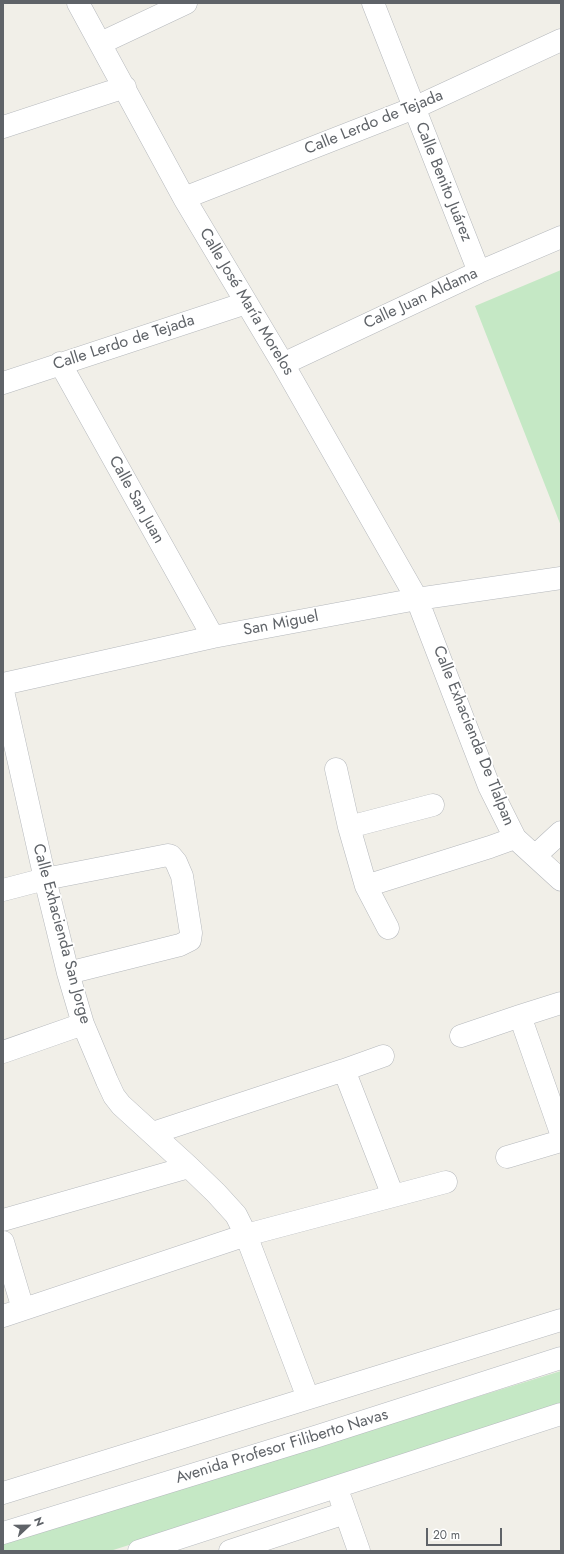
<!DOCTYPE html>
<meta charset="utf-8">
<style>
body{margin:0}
#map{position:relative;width:564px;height:1554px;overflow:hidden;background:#f1efe8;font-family:Jost,sans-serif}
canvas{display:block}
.frame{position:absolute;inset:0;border:4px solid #5f6368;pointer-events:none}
.north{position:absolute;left:8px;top:1506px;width:40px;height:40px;-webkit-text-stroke:3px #fff;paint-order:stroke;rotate:68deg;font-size:11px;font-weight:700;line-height:16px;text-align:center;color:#5f6368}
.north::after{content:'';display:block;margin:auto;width:14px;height:18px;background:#5f6368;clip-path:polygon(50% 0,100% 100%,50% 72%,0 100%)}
.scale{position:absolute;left:426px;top:1528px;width:76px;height:18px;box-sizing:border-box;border:2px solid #5f6368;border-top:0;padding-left:5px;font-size:12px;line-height:14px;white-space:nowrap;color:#5f6368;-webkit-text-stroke:3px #fff;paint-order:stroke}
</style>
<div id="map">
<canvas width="564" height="1554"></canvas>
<div class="frame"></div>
<div class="north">N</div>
<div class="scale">20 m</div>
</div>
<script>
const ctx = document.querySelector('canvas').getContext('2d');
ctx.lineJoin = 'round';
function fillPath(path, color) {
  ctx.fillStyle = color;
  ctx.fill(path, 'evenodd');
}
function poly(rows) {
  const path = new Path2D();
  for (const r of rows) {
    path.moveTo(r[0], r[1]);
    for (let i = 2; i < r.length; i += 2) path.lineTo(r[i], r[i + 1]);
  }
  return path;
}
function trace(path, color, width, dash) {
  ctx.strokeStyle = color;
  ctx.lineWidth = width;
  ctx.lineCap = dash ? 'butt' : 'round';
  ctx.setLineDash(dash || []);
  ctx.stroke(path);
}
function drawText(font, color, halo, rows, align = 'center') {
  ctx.font = font + ' Jost,sans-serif';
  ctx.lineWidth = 3.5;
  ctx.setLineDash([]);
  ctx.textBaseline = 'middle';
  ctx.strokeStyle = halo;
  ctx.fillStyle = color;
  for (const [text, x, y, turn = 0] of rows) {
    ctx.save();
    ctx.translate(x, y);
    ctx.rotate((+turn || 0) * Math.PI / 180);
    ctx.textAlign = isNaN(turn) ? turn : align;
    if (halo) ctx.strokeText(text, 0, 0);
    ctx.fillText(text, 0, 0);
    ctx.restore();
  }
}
fillPath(poly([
 [561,270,561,526,475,306],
 [561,1371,561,1409,110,1551,3,1551,3,1543]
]), '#c5e8c5');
const street = poly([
 [78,3,184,198,283,364,417,599,489,786,515,838,561,880],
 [373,3,479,272],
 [101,43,186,3],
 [3,127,125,87],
 [184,198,414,108,561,40],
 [60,363,213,637],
 [283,364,479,272,561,237],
 [3,383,246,303],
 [3,684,213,637,417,599,561,578],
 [3,691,45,879,68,973,83,1024,107,1081,114,1096,121,1105,189,1167,216,1193,236,1215,246,1235,308,1398],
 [336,769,349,827,366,886,388,928],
 [349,827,433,805],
 [535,856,561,832],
 [366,886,490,847,515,838],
 [3,890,45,879,168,855,171,856,176,862,182,876,191,933,190,940,180,945,68,973],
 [520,1016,561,1133],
 [461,1036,520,1016,561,1003],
 [3,1052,83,1024],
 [344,1070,393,1196],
 [153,1133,344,1070,383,1056],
 [507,1157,561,1141],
 [3,1220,189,1167],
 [3,1242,23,1309],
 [3,1316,246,1235,446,1182],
 [3,1493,561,1320],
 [341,1500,359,1551],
 [230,1551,345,1513]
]);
const secondary = poly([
 [3,1533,318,1436,561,1358],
 [139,1551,561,1414]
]);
trace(street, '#b5b8bc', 23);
trace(secondary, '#b6babf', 23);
trace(street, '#fff', 22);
trace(secondary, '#fff', 22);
drawText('16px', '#5f6368', '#fff', [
 ["Calle Lerdo de Tejada",374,123,-22],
 ["Calle Benito Juárez",443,182,68],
 ["Calle Juan Aldama",421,299,-25],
 ["Calle José María Morelos",246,302,59],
 ["Calle Lerdo de Tejada",124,343,-18],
 ["Calle San Juan",136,500,61],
 ["San Miguel",281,624,-11],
 ["Calle Exhacienda De Tlalpan",473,736,68],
 ["Calle Exhacienda San Jorge",61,934,75],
 ["Avenida Profesor Filiberto Navas",282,1447,-17]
]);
</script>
